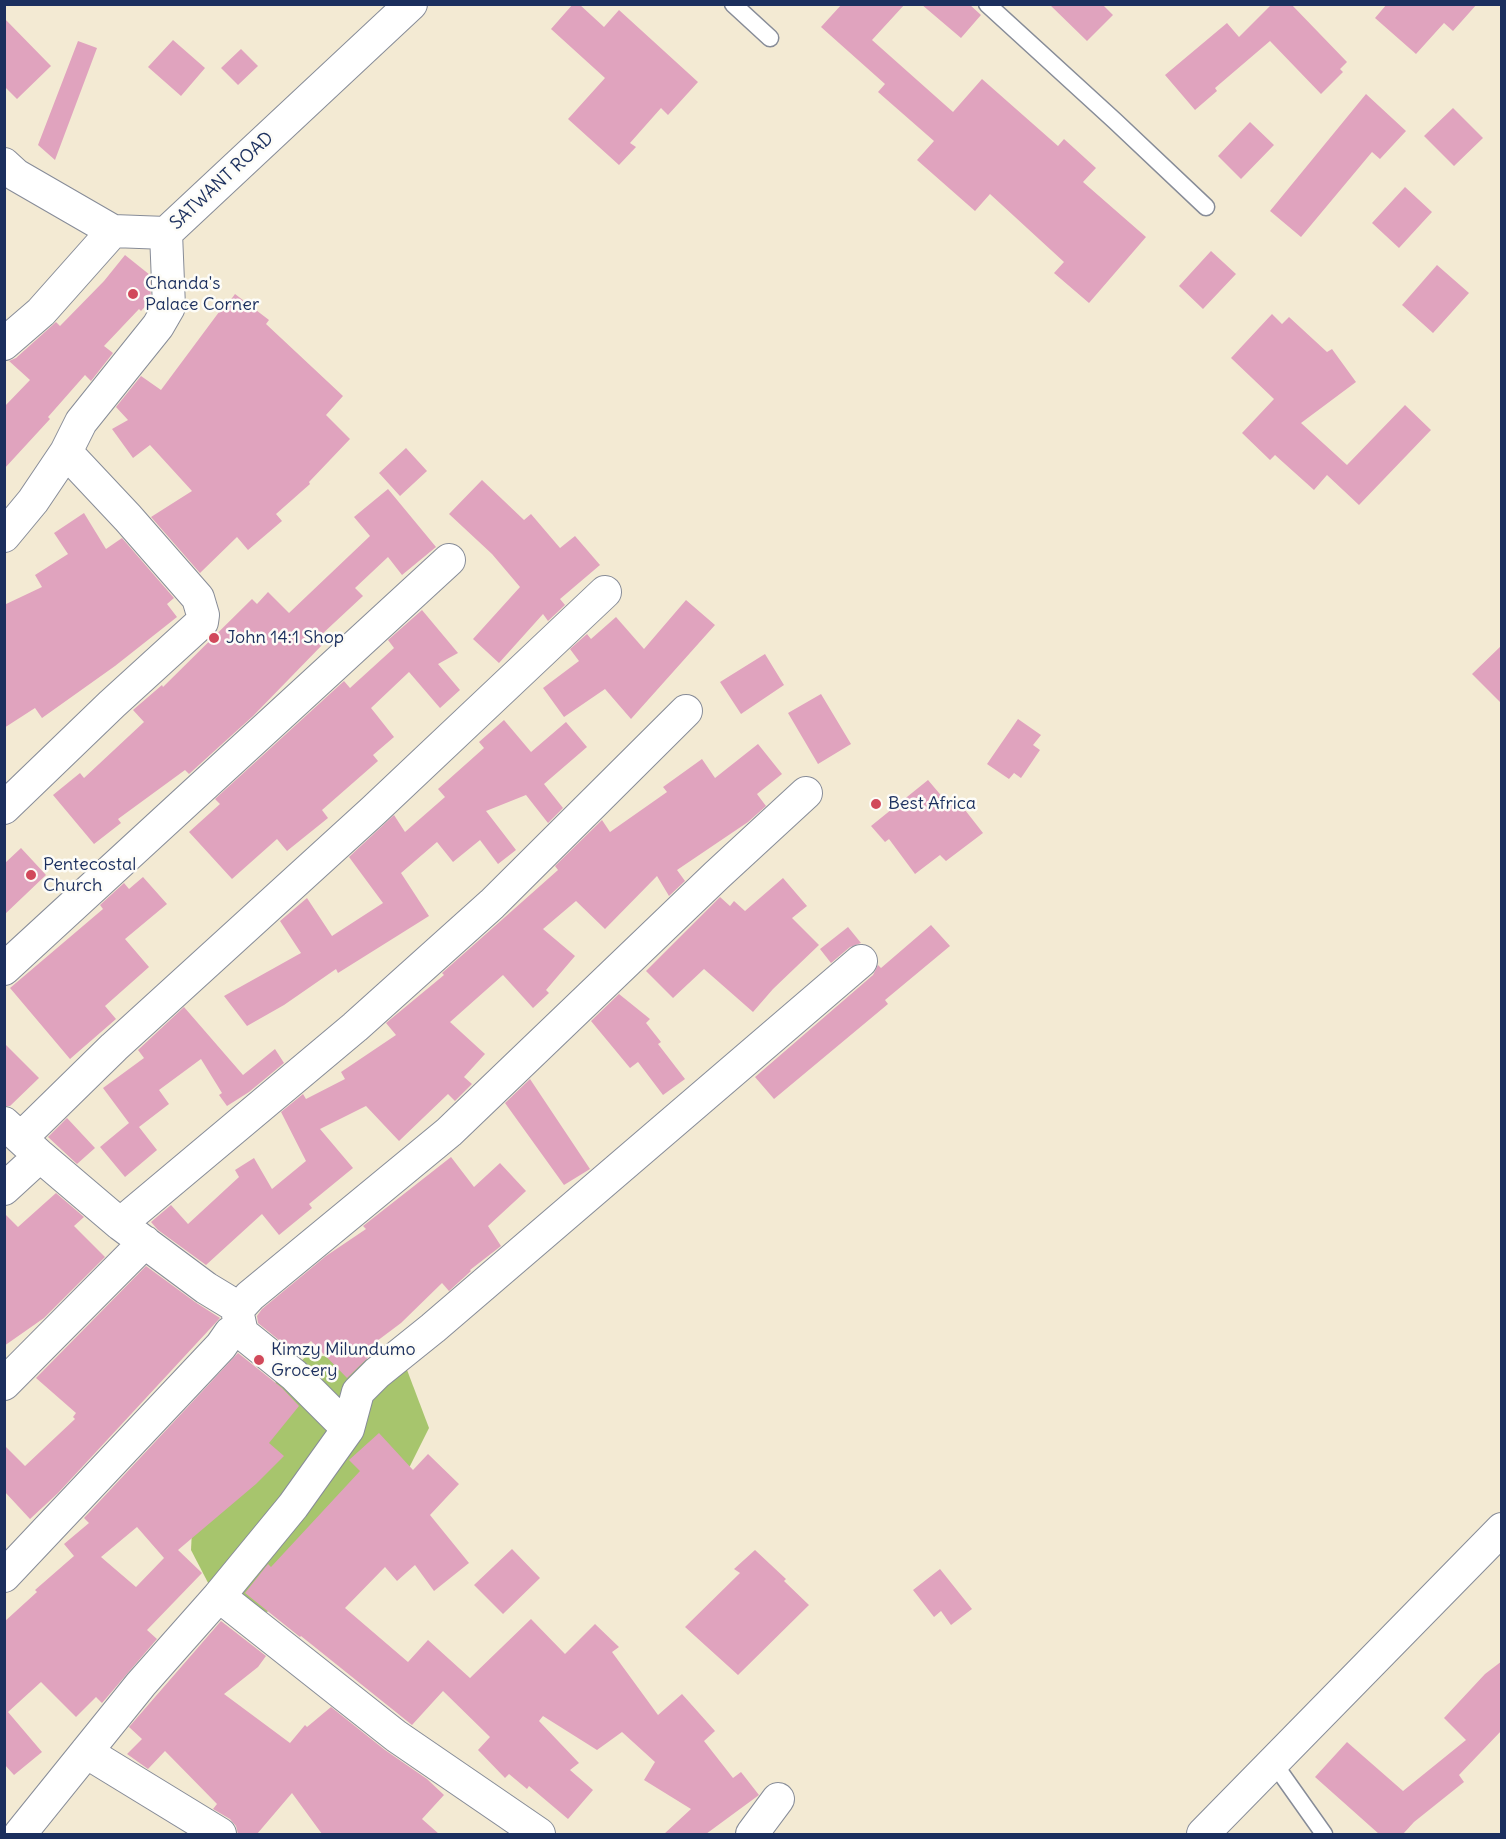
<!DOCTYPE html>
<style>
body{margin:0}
#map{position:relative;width:1506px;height:1839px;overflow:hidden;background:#f3ead3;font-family:Delius,sans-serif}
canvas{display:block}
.frame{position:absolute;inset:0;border:6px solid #1b2f5e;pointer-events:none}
</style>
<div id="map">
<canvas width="1506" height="1839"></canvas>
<div class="frame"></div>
</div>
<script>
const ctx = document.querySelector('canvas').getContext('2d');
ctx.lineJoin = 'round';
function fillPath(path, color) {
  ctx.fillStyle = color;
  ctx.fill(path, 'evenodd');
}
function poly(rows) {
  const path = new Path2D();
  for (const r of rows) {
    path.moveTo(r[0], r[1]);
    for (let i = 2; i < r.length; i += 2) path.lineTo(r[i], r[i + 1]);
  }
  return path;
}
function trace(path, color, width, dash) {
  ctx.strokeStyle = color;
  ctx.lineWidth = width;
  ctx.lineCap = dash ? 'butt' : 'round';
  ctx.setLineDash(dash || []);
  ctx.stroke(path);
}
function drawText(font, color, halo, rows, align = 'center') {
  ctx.font = font + ' Delius,sans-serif';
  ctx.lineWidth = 5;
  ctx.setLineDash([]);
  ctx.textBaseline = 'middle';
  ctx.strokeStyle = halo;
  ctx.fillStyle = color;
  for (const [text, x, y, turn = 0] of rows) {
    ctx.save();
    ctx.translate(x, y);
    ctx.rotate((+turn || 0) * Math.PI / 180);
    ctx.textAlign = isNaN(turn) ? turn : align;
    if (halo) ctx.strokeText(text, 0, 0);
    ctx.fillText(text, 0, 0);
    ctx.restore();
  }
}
fillPath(poly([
 [308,1355,404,1362,429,1428,384,1518,267,1612,218,1602,191,1550,196,1450]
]), '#a7c56d');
fillPath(poly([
 [573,4,579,4,604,27,619,10,698,82,668,115,661,108,630,143,636,147,619,165,568,119,605,78,551,29],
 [842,4,905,4,872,40,953,112,982,79,1058,146,1064,139,1096,168,1083,182,1146,237,1089,303,1054,273,1064,262,990,194,975,211,917,160,934,141,878,92,885,84,821,27],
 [921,4,969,4,981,15,961,38],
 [1049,4,1102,4,1113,15,1087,41],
 [1272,4,1291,4,1347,62,1340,69,1343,72,1321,94,1270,41,1215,88,1217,91,1195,110,1165,75,1227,23,1239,37],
 [1387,4,1477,4,1453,31,1444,23,1416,54,1375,18],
 [4,18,51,66,17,99,4,86],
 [173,40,205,68,181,96,148,67],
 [78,41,97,48,55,160,38,145],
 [241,49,258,66,238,85,221,68],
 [1366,94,1406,131,1380,159,1372,152,1301,237,1270,211],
 [1453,108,1483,138,1454,166,1424,136],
 [1250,122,1274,145,1241,179,1218,156],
 [1405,187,1432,212,1399,248,1372,223],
 [1211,251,1236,274,1203,309,1179,286],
 [125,255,150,275,151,300,141,311,139,309,104,346,113,353,91,381,85,375,48,417,50,419,4,469,4,407,30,380,9,361,16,358,56,322,60,326,104,281],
 [1437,265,1469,293,1433,333,1402,305],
 [235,294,269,320,266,324,343,396,326,415,350,439,309,482,310,484,276,514,282,521,248,550,237,537,200,573,151,517,192,491,150,445,133,458,112,429,128,420,116,407,141,376,161,390,222,308,224,309],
 [1272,314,1282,324,1289,317,1327,352,1332,349,1356,382,1301,423,1347,465,1405,405,1431,430,1359,505,1327,475,1314,490,1275,455,1270,460,1242,433,1274,399,1231,358],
 [406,448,427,471,400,496,379,473],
 [482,480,524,520,531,514,560,548,575,536,600,565,560,599,565,605,548,621,543,614,499,663,473,639,520,587,492,554,449,514],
 [388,489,436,547,402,575,388,557,355,588,363,596,320,636,325,642,253,716,189,774,185,770,118,819,121,823,94,844,53,795,80,773,84,778,144,722,133,710,162,685,163,687,252,599,257,604,268,592,289,613,370,536,354,517],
 [84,513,106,549,122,538,174,598,167,604,177,617,115,666,42,718,35,708,4,728,4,605,42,587,35,575,68,554,54,533],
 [686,600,715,625,631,719,605,689,564,717,543,688,579,661,570,649,587,634,591,639,616,617,644,649],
 [422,610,458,653,438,664,460,690,440,708,409,672,371,708,394,737,373,755,378,761,322,810,328,818,287,851,277,839,232,879,189,832,220,804,215,799,344,681,350,688,394,648,388,640],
 [1502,645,1502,704,1472,674],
 [765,654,784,685,741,714,720,682],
 [821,694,851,744,818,764,788,713],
 [1018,719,1041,735,1033,745,1040,750,1021,778,1014,773,1009,779,987,764],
 [504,720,531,752,566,722,587,747,544,784,563,808,548,823,526,795,486,811,516,850,498,864,480,840,453,862,437,842,401,873,429,916,338,973,336,969,284,1005,247,1026,224,996,301,953,280,921,307,898,332,936,383,903,349,857,394,815,405,832,445,797,438,789,484,748,479,742],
 [758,744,782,774,757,794,766,806,748,822,677,870,685,881,669,896,657,876,605,929,576,901,543,929,575,956,546,990,549,993,533,1008,503,975,450,1022,485,1054,464,1077,472,1084,455,1101,448,1094,399,1141,366,1106,320,1129,353,1168,309,1204,312,1208,279,1235,262,1214,206,1265,158,1230,151,1222,171,1205,188,1224,239,1177,235,1170,254,1158,272,1189,306,1161,281,1112,303,1094,306,1099,345,1079,341,1072,396,1035,386,1023,444,975,442,973,558,870,555,866,602,820,610,832,667,792,663,787,702,759,715,778],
 [928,780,950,806,958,801,983,833,946,861,940,855,915,874,889,839,885,842,871,826],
 [21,848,46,875,4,915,4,864],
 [143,877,167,904,125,939,149,967,105,1006,116,1019,70,1059,10,988,103,909,100,905,124,883,129,889],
 [783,878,807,906,792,918,819,945,773,989,753,1012,704,969,673,998,646,971,720,897,730,906,734,901,745,911],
 [931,925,950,946,885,1000,888,1004,774,1099,755,1077,873,975,878,965,881,968],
 [848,927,861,943,850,947,831,963,820,949],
 [619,994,650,1019,646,1023,661,1042,658,1044,685,1079,663,1095,638,1062,630,1068,591,1021],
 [184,1007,243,1075,275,1049,284,1063,249,1092,227,1106,219,1095,222,1093,201,1059,159,1090,169,1104,139,1127,157,1150,125,1177,100,1147,129,1123,103,1088,144,1058,138,1050],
 [4,1043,39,1078,10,1106,4,1106],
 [530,1079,590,1169,564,1185,505,1103],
 [67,1118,95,1148,77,1164,48,1137],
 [451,1157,474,1187,500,1163,526,1191,488,1226,501,1246,470,1270,471,1271,449,1291,442,1283,401,1323,373,1344,378,1348,347,1378,311,1341,296,1354,258,1323,257,1316,262,1309,326,1256,366,1229,363,1226],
 [56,1193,84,1217,74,1226,105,1257,44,1318,4,1346,4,1213,18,1227],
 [146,1266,195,1302,220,1318,58,1493,30,1519,4,1491,4,1445,25,1466,75,1419,73,1417,76,1413,36,1378],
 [238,1353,282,1388,299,1406,269,1443,284,1456,256,1484,178,1550,202,1573,147,1630,157,1639,102,1703,96,1697,76,1717,41,1682,8,1712,42,1752,14,1775,4,1764,4,1622,37,1592,35,1590,74,1556,64,1544,89,1523,84,1518],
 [137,1527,164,1558,136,1587,101,1557],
 [379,1433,413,1470,428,1454,459,1484,430,1515,469,1563,434,1591,415,1565,397,1581,385,1567,345,1608,408,1662,428,1640,470,1678,531,1619,565,1654,595,1624,619,1647,612,1652,658,1715,682,1694,715,1731,704,1741,733,1778,741,1772,759,1795,706,1834,664,1834,691,1809,644,1780,655,1762,622,1732,597,1750,543,1716,539,1721,579,1763,570,1770,593,1790,568,1819,529,1786,527,1789,509,1774,505,1778,478,1750,490,1737,443,1691,412,1725,301,1636,300,1637,245,1593,268,1564,271,1567,360,1471,349,1460],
 [512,1549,540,1578,503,1614,474,1585],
 [755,1550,786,1579,784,1581,809,1605,738,1675,685,1627,740,1573,734,1569],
 [940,1569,972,1609,951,1625,941,1611,934,1617,913,1590],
 [221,1621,266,1656,258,1667,224,1694,290,1743,305,1725,307,1727,331,1707,385,1750,427,1779,444,1795,422,1819,439,1834,322,1834,292,1793,257,1834,238,1834,236,1826,230,1819,213,1809,217,1804,165,1751,148,1769,127,1754,142,1739,129,1727],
 [1502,1661,1502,1730,1459,1775,1464,1782,1414,1822,1403,1834,1379,1834,1315,1777,1347,1742,1403,1791,1466,1740,1444,1718,1485,1674]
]), '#e0a3be');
const service = poly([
 [733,4,770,38],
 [987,4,1115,121,1206,207],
 [1273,1762,1324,1834]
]);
const minor = poly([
 [4,164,16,175,113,231,166,233,411,4],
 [4,344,41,312,113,231],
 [4,536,33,501,66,452,81,422,158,326,169,307,166,233],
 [4,808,112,704,202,622,203,615,198,598,128,518,66,452],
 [4,969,449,560],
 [4,1123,40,1156,120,1224,206,1288,239,1308],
 [21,1138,114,1047,373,811,605,592],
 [4,1189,40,1156],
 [120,1224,355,1027,492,904,686,711],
 [4,1384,145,1242],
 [348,1429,358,1392,377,1373,433,1328,861,961],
 [4,1576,221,1346,230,1333,242,1333,238,1315,239,1308,250,1296,449,1132,717,875,806,793],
 [219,1596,396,1736,539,1834],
 [86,1752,220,1834],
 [20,1834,141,1684,219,1596,293,1506,348,1429,294,1375,242,1333],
 [752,1834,778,1799],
 [1203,1834,1502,1529]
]);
trace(service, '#878c98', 19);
trace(minor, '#878c98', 34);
trace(service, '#fff', 16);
trace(minor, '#fff', 32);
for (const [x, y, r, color] of [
 [133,294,6,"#d1495b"],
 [214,638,6,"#d1495b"],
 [876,804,6,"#d1495b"],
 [31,875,6,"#d1495b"],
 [259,1360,6,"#d1495b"]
]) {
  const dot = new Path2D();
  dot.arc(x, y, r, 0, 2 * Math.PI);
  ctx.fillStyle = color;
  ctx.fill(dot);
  trace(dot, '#fdfcf7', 2);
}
drawText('18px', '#1b2f5e', '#fdfcf7', [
 ["SATWANT ROAD",222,181,-43]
]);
drawText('18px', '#1b2f5e', '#fdfcf7', [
 ["Chanda's",145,284],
 ["Palace Corner",145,305],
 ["John 14:1 Shop",226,638],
 ["Best Africa",888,804],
 ["Pentecostal",43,865],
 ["Church",43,886],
 ["Kimzy Milundumo",271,1350],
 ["Grocery",271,1371]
], 'left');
</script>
